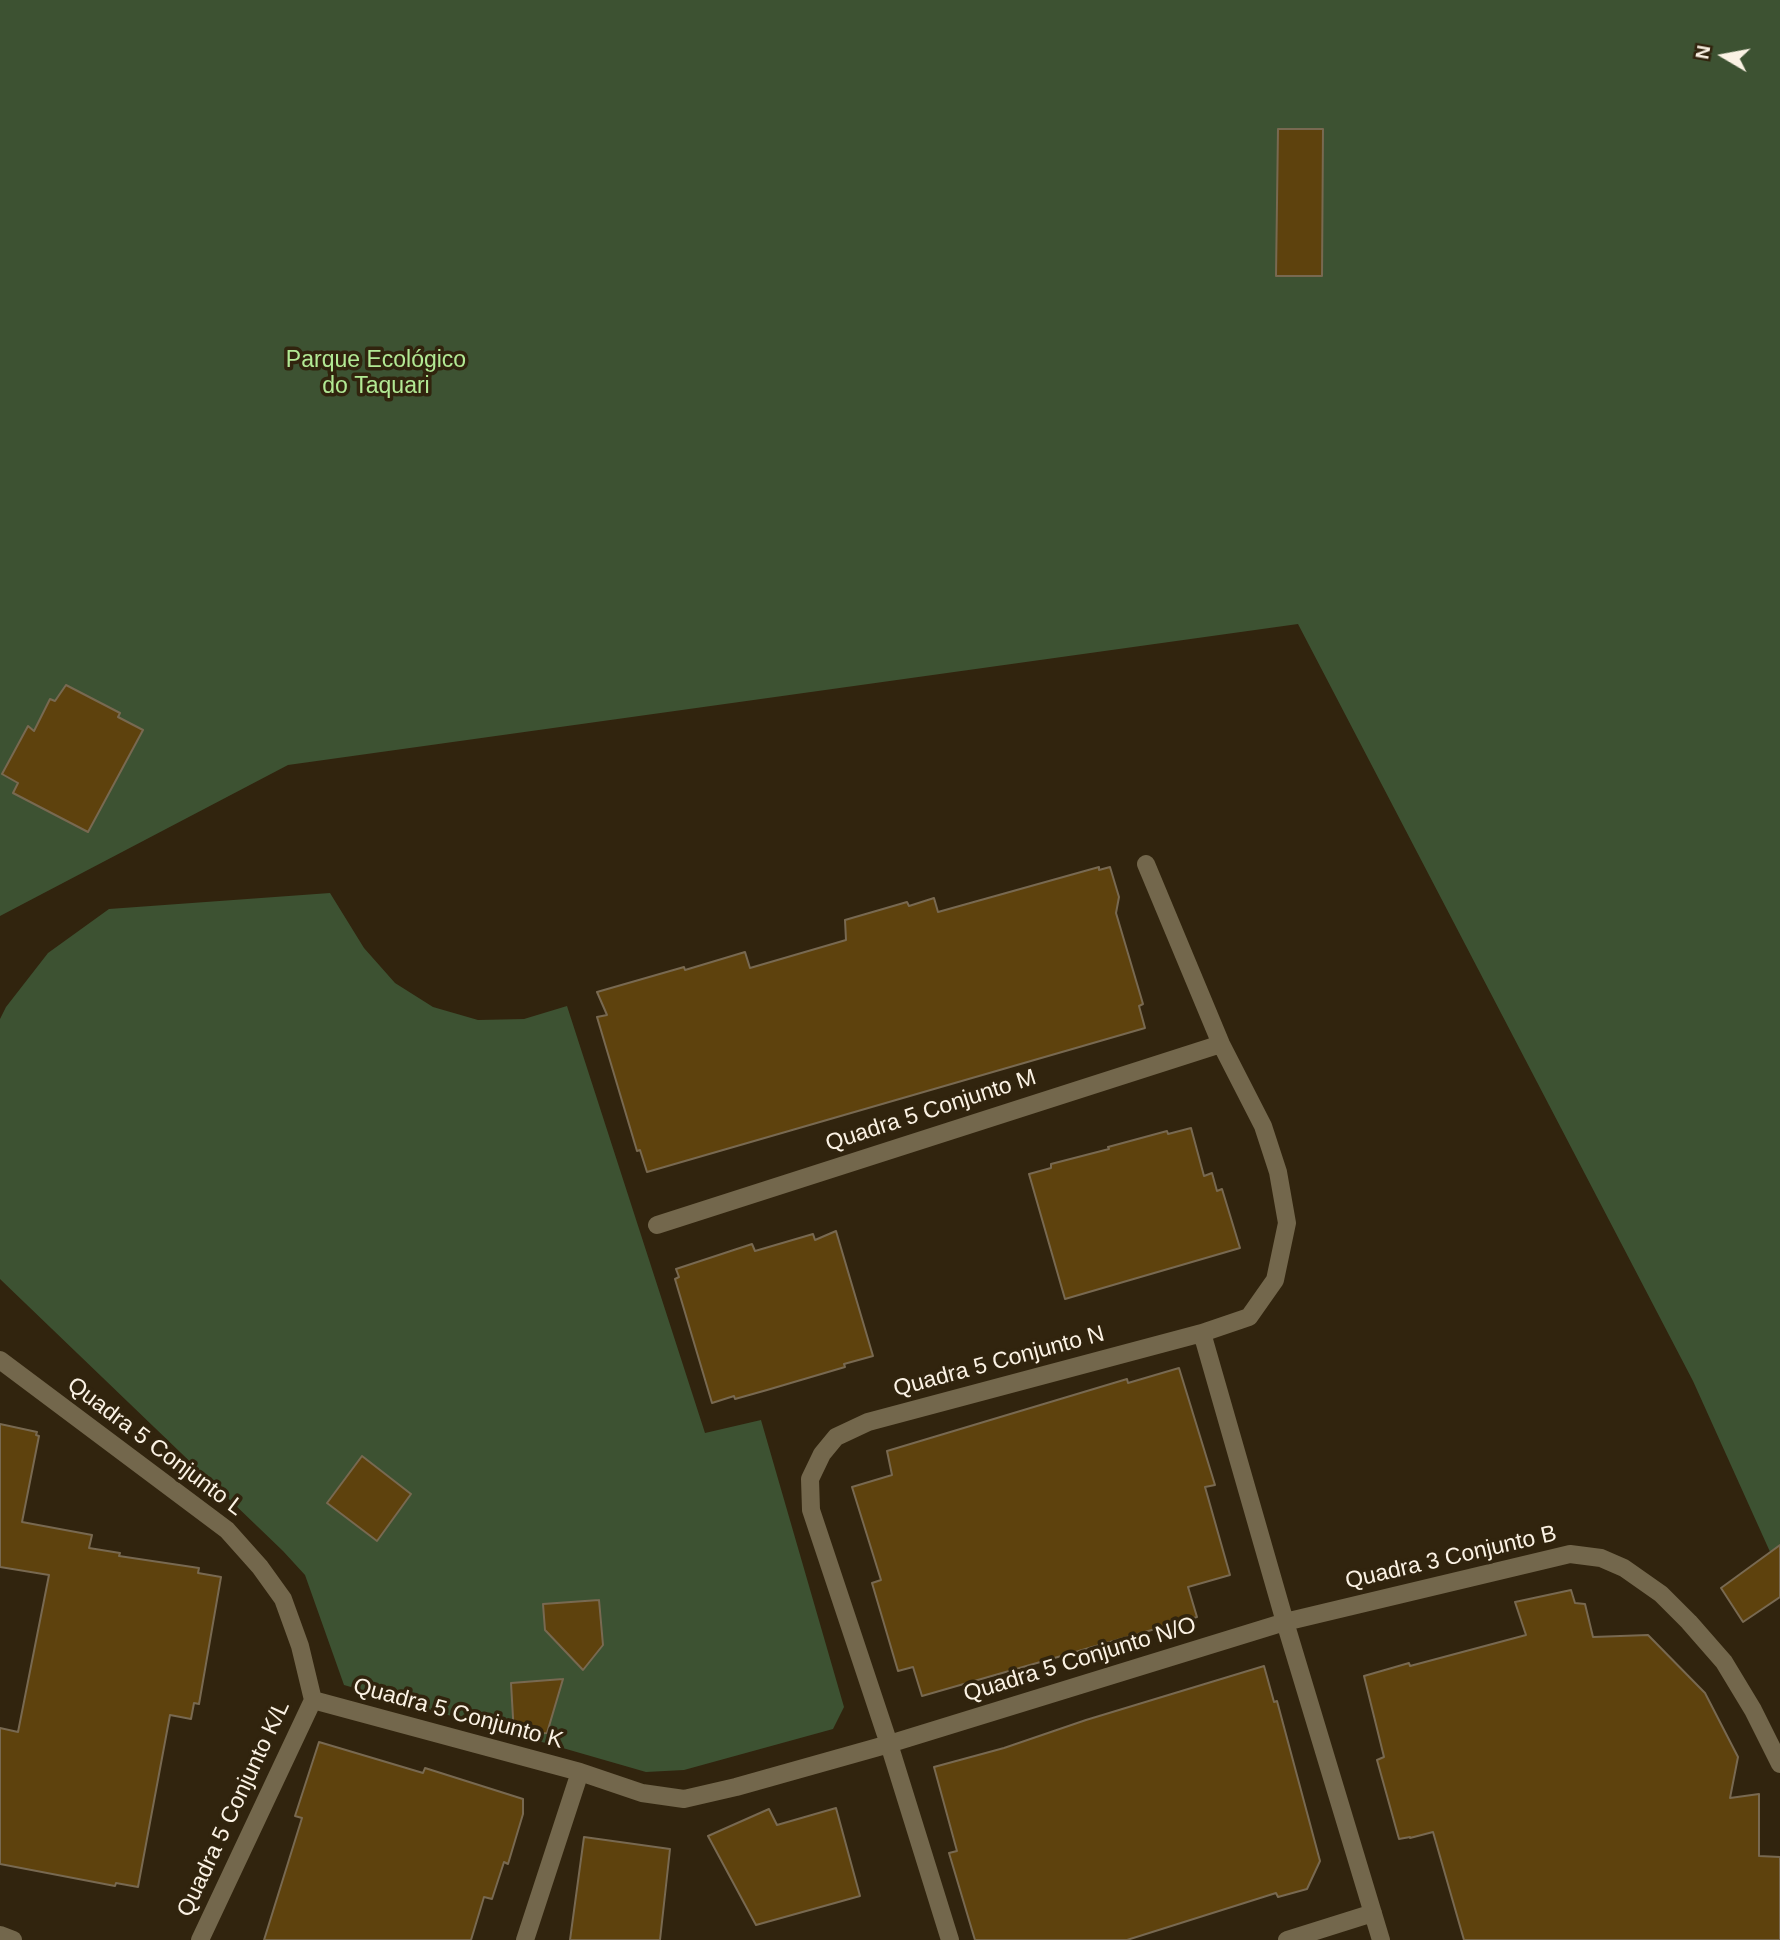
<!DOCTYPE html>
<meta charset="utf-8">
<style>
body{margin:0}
#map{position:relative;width:1780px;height:1940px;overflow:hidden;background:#31240e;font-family:Helvetica,sans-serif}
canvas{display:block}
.north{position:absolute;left:1689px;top:21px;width:70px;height:70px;-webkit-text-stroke:5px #31240e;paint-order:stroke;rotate:280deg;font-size:19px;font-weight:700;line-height:28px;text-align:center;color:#fbf2e4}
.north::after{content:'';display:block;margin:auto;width:24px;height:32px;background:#fbf2e4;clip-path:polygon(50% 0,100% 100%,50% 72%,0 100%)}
</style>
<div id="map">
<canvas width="1780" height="1940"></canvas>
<div class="north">N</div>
</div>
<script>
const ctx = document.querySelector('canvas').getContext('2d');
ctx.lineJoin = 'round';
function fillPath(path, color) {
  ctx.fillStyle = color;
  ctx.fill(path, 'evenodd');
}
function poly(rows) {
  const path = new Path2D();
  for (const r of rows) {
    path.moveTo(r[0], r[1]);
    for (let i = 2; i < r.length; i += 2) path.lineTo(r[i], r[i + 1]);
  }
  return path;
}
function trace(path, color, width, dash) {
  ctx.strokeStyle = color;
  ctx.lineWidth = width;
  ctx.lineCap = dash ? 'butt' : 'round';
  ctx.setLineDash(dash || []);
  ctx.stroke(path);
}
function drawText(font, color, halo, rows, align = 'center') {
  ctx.font = font + ' Helvetica,sans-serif';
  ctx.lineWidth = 7;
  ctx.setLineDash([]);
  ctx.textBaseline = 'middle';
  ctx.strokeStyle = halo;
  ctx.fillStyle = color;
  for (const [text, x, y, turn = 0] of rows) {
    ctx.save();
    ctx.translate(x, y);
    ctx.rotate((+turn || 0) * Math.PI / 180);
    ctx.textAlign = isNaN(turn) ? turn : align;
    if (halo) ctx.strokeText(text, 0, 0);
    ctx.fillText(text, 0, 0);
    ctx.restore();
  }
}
fillPath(poly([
 [0,0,1780,0,1780,1574,1693,1381,1298,624,288,765,0,916],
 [330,893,364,948,395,983,433,1007,478,1020,524,1019,567,1006,705,1433,761,1420,844,1707,833,1729,684,1770,646,1772,344,1685,305,1575,283,1551,0,1279,0,1019,6,1007,48,953,109,909]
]), '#3d5232');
const building = poly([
 [1278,129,1323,129,1322,276,1276,276,1278,129],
 [66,685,120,713,118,717,143,730,88,832,13,793,18,783,2,774,28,726,34,731,50,699,55,701,66,685],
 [1099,867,1099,870,1110,867,1119,897,1116,913,1143,1004,1139,1006,1145,1028,647,1172,640,1150,637,1151,597,1017,607,1015,597,992,684,967,685,970,745,952,750,968,846,940,845,920,907,902,909,906,934,898,938,912,1099,867],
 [1191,1128,1204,1176,1212,1173,1217,1191,1222,1189,1240,1248,1065,1299,1029,1174,1051,1168,1051,1164,1109,1149,1108,1147,1167,1131,1168,1134,1191,1128],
 [836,1231,873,1356,844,1364,845,1367,767,1390,735,1399,734,1396,712,1403,675,1279,679,1277,676,1269,752,1244,755,1251,813,1234,815,1240,836,1231],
 [1179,1368,1215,1485,1205,1487,1230,1575,1188,1587,1197,1617,922,1696,913,1667,898,1671,872,1583,881,1580,852,1487,892,1475,887,1451,1127,1379,1128,1383,1179,1368],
 [0,1424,37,1432,36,1435,39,1436,22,1522,92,1535,89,1548,120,1553,119,1556,199,1568,198,1573,221,1577,199,1704,194,1703,191,1719,170,1715,138,1887,116,1883,115,1886,0,1864,0,1728,18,1732,49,1575,0,1567,0,1424],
 [362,1456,411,1494,377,1541,327,1503,362,1456],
 [1780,1545,1780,1597,1743,1622,1721,1588,1780,1545],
 [1571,1590,1575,1603,1585,1604,1593,1637,1648,1635,1705,1693,1738,1757,1730,1798,1759,1794,1759,1856,1780,1857,1780,1940,1464,1940,1433,1832,1410,1838,1410,1837,1399,1839,1377,1760,1384,1757,1364,1676,1409,1663,1410,1666,1526,1635,1515,1602,1571,1590],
 [599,1600,603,1645,583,1670,545,1630,543,1604,599,1600],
 [1264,1666,1274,1702,1277,1701,1320,1861,1307,1889,1278,1897,1276,1893,1127,1940,975,1940,949,1853,957,1851,934,1767,1004,1748,1086,1720,1264,1666],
 [563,1679,547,1733,514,1735,511,1683,563,1679],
 [319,1742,423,1773,425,1768,523,1799,523,1814,508,1864,504,1862,492,1899,484,1897,471,1940,264,1940,302,1818,295,1816,319,1742],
 [836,1808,860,1896,756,1925,708,1836,769,1809,777,1825,836,1808],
 [584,1837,670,1849,660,1940,570,1940,584,1837]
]);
fillPath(building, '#5e420d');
trace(building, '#786951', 2);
trace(poly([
 [657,1225,1221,1044],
 [1202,1333,1285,1622,1381,1940],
 [0,1360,227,1530,260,1567,283,1599,300,1646,313,1700],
 [313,1700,580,1772,642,1793,684,1799,736,1787,889,1744,1285,1622,1570,1554,1601,1558,1624,1568,1661,1594,1689,1622,1724,1662,1753,1710,1780,1764],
 [0,1935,13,1940],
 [200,1940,313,1700],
 [525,1940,580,1772],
 [950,1940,889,1744,811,1510,810,1479,822,1454,836,1437,868,1422,1202,1333,1249,1317,1275,1280,1287,1223,1278,1172,1263,1126,1221,1044,1146,864],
 [1287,1940,1373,1913]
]), '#73674c', 18);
drawText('23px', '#b2e994', '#31240e', [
 ["Parque Ecológico",376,361],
 ["do Taquari",376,387]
]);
drawText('23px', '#fbf2e4', '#31240e', [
 ["Quadra 5 Conjunto M",931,1111,-18],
 ["Quadra 5 Conjunto N",999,1362,-15],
 ["Quadra 5 Conjunto L",155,1447,37],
 ["Quadra 3 Conjunto B",1451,1558,-13],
 ["Quadra 5 Conjunto N/O",1080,1660,-17],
 ["Quadra 5 Conjunto K",458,1714,15],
 ["Quadra 5 Conjunto K/L",234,1809,-65]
]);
</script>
